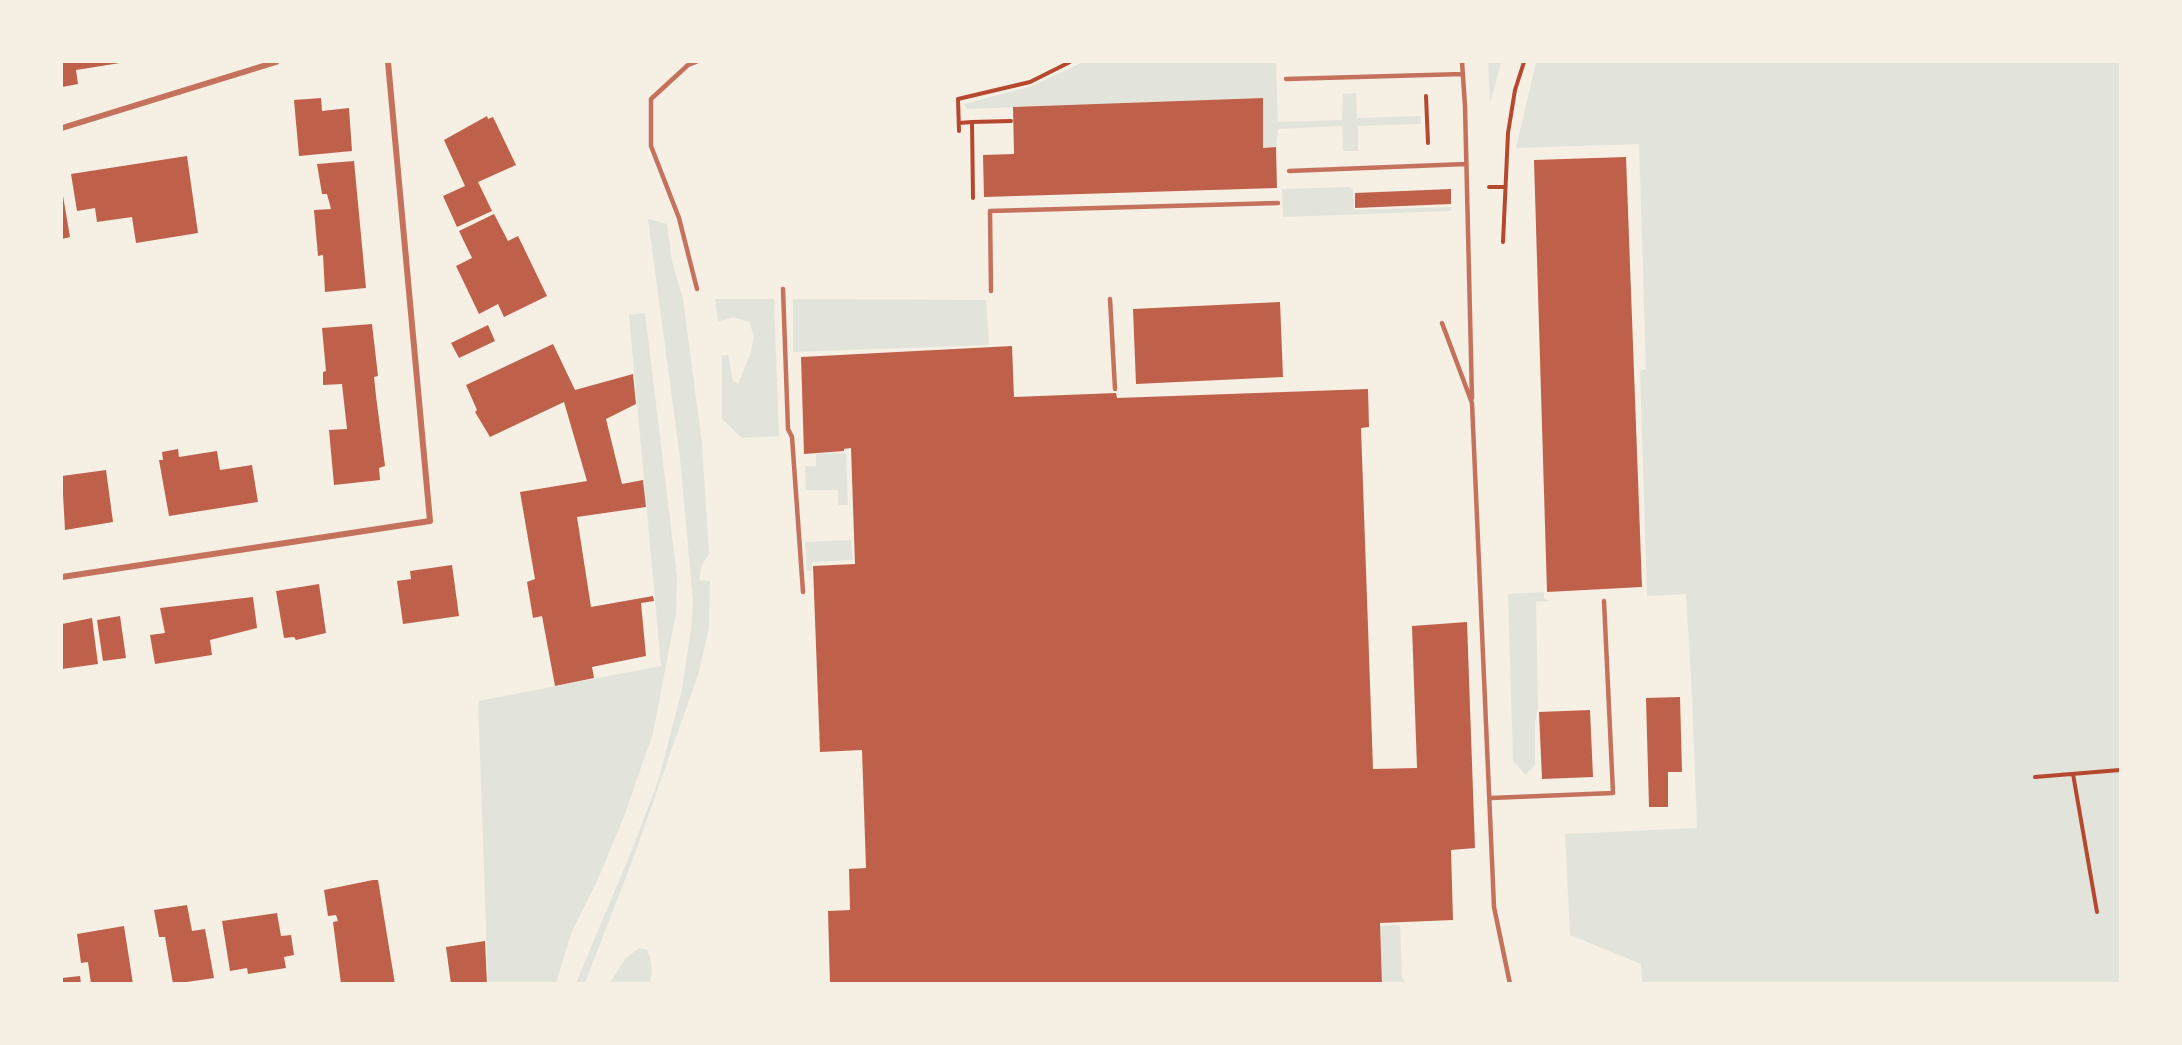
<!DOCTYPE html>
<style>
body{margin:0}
#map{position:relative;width:2182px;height:1045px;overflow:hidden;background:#f6efe4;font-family:"IBM Plex Sans",sans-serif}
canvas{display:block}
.frame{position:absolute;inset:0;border:63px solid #f6efe4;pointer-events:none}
</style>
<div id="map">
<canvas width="2182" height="1045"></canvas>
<div class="frame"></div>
</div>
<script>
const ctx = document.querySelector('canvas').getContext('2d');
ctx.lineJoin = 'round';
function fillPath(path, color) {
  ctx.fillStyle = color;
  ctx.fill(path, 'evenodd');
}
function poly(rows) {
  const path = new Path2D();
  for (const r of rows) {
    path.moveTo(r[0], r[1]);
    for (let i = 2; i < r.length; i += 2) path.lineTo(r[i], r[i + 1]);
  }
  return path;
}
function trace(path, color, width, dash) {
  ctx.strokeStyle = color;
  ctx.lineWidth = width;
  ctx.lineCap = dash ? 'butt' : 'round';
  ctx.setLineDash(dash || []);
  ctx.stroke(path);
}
fillPath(poly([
 [1083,62,1276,62,1278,122,1342,120,1343,94,1356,93,1357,118,1421,116,1421,124,1358,126,1358,151,1343,151,1342,126,1278,129,1276,147,1263,148,1262,98,967,109,964,104,1032,86],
 [1488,62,1501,62,1490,104],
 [1536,62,2120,62,2120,983,1642,983,1641,964,1570,935,1565,834,1697,828,1692,695,1686,594,1647,596,1640,371,1646,369,1639,144,1516,148],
 [1348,187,1353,189,1354,210,1452,207,1451,211,1283,217,1282,189],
 [648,219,667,224,672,261,683,299,702,443,709,554,702,565,699,580,710,581,709,628,698,675,633,859,585,983,576,983,634,845,659,778,682,689,691,629,693,602,680,458],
 [715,299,774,299,779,436,742,438,722,419,722,356,728,355,733,381,738,384,750,355,754,336,749,322,733,317,718,322],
 [793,299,986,300,989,345,793,352],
 [645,313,677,577,676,613,653,733,625,814,598,879,572,931,556,983,488,983,478,701,661,666,629,315],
 [846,453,848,505,838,505,838,490,806,490,805,466,816,466,816,454],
 [851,540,853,560,812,562,812,571,807,571,805,542],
 [1544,592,1544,598,1549,601,1536,602,1538,709,1535,722,1535,764,1526,775,1513,761,1508,594],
 [1400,925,1402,977,1405,983,1382,983,1380,926],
 [639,948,647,950,650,957,652,971,650,983,610,983,625,959]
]), '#e2e4dc');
fillPath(poly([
 [62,62,120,62,120,63,76,70,78,84,62,87],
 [321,98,322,111,349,108,352,151,299,156,294,100],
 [1263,98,1263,148,1276,147,1277,188,984,197,983,155,1014,154,1013,107],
 [487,116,488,119,493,117,516,165,478,182,492,211,457,227,443,196,465,186,444,140],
 [187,156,198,233,136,243,132,217,97,222,95,208,77,211,71,174],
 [1626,157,1642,587,1547,592,1534,160],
 [354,161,366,288,325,292,323,255,318,256,314,210,331,209,327,194,322,194,317,164],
 [1451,189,1451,204,1355,208,1355,193],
 [62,190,70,237,62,239],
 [494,214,508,241,518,236,547,296,504,317,498,304,479,314,456,266,472,258,459,231],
 [1280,302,1283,377,1136,384,1133,309],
 [372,324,378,376,374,377,376,396,385,466,379,468,380,480,334,485,329,430,347,429,342,384,323,385,323,372,326,371,322,328],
 [488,325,495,341,459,358,451,343],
 [553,344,575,390,633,374,636,404,606,419,622,484,643,480,646,507,577,517,591,607,653,596,654,601,641,603,646,656,592,667,594,678,555,686,542,616,533,618,527,582,535,579,520,492,587,481,564,402,490,437,475,412,477,410,466,385],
 [1012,346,1014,397,1116,393,1117,398,1368,389,1369,427,1361,428,1373,769,1417,768,1412,626,1467,622,1475,848,1451,850,1453,920,1380,923,1382,984,830,984,828,911,850,910,849,869,866,868,862,750,820,752,813,566,855,564,851,448,844,449,844,451,804,454,801,357],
 [178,449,179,457,217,451,220,470,252,465,258,502,169,516,159,460,163,460,162,452],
 [106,470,113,522,65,530,62,476],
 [452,565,459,616,403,624,397,581,411,579,410,571],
 [319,584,326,633,296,640,294,637,284,638,276,591],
 [253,597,257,628,210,640,212,655,155,664,150,635,165,633,160,608],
 [120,616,126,658,103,661,97,620],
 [92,618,98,664,62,669,62,624],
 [1680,697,1682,772,1668,772,1668,807,1649,807,1646,698],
 [1590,710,1593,777,1542,779,1539,712],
 [373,880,378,880,395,984,341,984,333,922,338,921,336,915,328,916,324,890],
 [187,905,192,931,205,929,214,978,173,984,165,937,159,937,154,910],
 [277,913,281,936,291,935,294,955,284,957,286,968,248,974,247,968,230,971,222,921],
 [124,926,133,984,91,984,88,962,81,963,77,934],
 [485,941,487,984,451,984,446,947],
 [80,976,81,984,62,984,62,978]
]), '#bf614a');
trace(poly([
 [1426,96,1428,143],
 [972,122,1011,121],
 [959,123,972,122,973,198],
 [959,131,958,99,1030,82,1070,62],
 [1489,187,1504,187],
 [1503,242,1508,133,1515,90,1524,62],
 [2073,774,2097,912],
 [2035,777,2120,770]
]), '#b5482f', 4);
trace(poly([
 [696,62,688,65,651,99,651,146,679,218,697,289],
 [1462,62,1465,106,1472,398],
 [1286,79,1463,74],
 [1289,171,1466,164],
 [783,289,788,429,792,437,803,592],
 [991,291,990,211,1278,203],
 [1110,299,1115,389],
 [1442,323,1472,403,1494,907,1510,984],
 [1491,798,1613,793,1604,601]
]), '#c5725c', 4.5);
trace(poly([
 [62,128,276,62],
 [62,577,430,521,388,62]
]), '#c5725c', 6);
</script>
